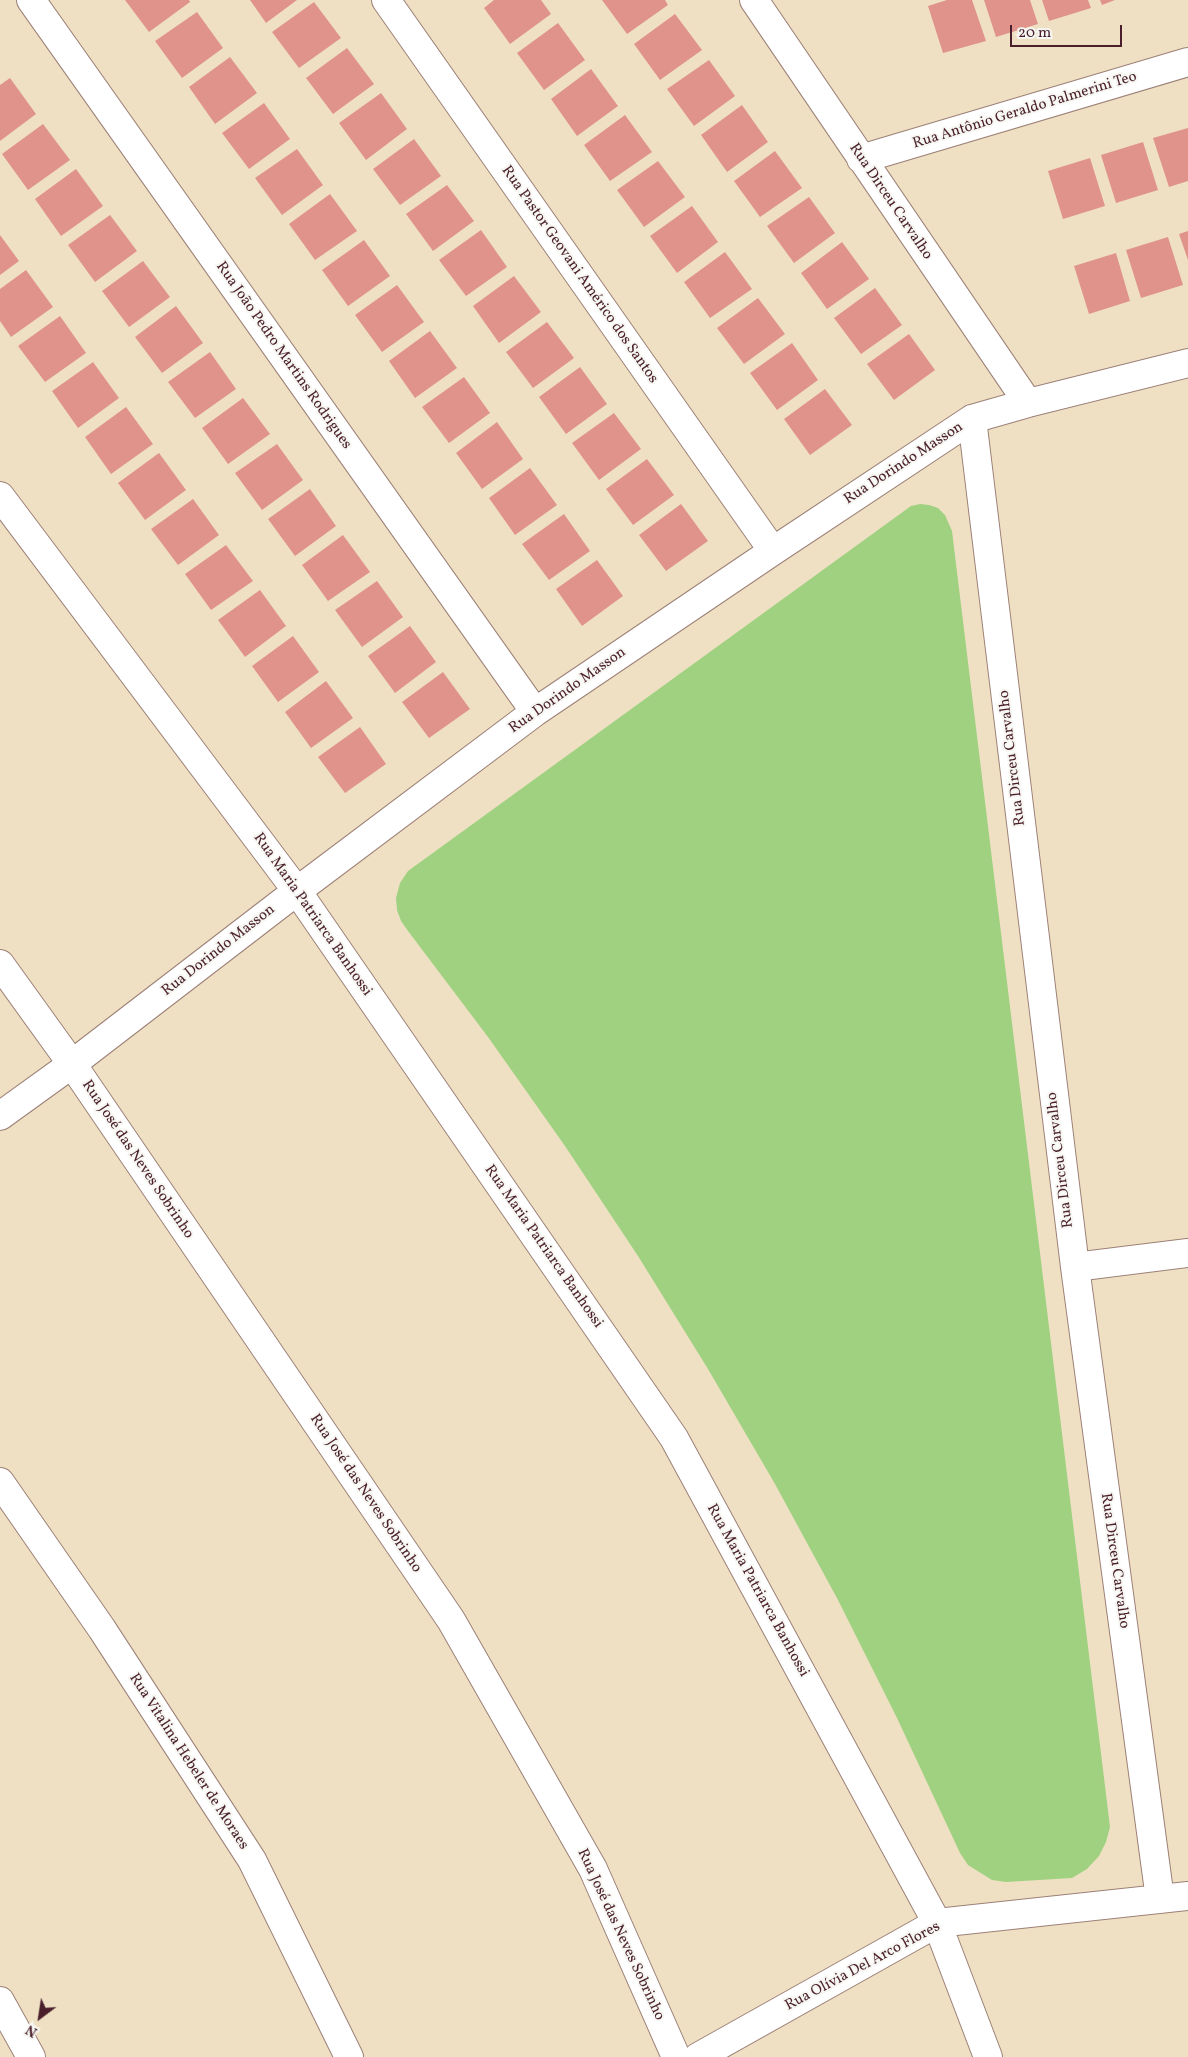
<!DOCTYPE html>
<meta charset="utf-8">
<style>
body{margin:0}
#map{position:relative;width:1188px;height:2057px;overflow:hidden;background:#efe0c3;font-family:Vollkorn,serif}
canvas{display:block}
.north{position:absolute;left:15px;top:1992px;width:50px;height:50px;-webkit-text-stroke:4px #f6f6f2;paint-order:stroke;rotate:211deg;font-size:14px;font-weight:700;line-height:20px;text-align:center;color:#4a1f2b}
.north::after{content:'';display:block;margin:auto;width:18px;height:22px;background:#4a1f2b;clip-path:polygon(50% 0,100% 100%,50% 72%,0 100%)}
.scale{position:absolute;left:1010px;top:25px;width:112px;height:22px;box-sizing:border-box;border:2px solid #4a1f2b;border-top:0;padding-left:6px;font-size:15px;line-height:18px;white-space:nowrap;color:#4a1f2b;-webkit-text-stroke:4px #f6f6f2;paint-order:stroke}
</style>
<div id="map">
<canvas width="1188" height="2057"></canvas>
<div class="north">N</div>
<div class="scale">20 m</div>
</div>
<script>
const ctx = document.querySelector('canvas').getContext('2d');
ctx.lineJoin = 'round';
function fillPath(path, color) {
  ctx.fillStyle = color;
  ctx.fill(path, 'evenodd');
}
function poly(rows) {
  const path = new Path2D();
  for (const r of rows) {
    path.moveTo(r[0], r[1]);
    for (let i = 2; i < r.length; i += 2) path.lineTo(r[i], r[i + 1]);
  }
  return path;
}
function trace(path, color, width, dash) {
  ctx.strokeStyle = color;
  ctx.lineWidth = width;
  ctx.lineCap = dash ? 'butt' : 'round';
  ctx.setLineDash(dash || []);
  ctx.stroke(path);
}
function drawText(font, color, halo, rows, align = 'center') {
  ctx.font = font + ' Vollkorn,serif';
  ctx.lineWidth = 4;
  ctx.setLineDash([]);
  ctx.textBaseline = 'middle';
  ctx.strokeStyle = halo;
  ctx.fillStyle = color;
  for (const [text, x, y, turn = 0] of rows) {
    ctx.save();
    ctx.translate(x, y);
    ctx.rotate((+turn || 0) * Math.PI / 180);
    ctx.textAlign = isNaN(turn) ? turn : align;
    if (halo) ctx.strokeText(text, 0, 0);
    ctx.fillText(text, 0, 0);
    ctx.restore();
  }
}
fillPath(poly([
 [920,504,929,505,938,508,945,515,952,531,1110,1827,1106,1842,1099,1856,1087,1869,1072,1878,1006,1882,992,1880,968,1865,960,1853,897,1718,838,1600,775,1484,708,1369,638,1256,565,1146,488,1037,408,931,401,921,397,910,396,898,400,883,408,871,911,506]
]), '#9fd181');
fillPath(poly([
 [125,0,189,0,190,2,149,32],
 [250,0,297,0,266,23],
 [494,0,541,0,551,14,510,44,484,8],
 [602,0,665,0,668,5,627,34],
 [947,0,972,0,986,41,943,53,928,6],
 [984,0,1030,0,1038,24,996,37],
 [1042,0,1088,0,1091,8,1049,21],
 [1100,0,1115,0,1102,5],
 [314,2,341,38,299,68,272,32],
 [197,12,223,48,182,78,155,41],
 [675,14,702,50,660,80,634,44],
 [558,23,585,60,544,90,517,53],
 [347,48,374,84,333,114,306,78],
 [230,57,257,93,215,124,189,87],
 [709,60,735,96,694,126,667,89],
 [591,69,618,106,577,136,551,99],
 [10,78,36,114,0,141,0,85],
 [381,93,407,129,366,160,339,123],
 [264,103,290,139,249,169,222,133],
 [742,105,768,142,727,172,701,135],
 [625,115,652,152,610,181,584,145],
 [43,124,70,160,28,190,2,154],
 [1188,128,1188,181,1169,187,1153,138],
 [414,139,441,176,400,205,373,169],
 [1143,142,1158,190,1116,203,1101,155],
 [297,149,323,185,282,215,255,178],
 [775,151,802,188,760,217,734,181],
 [1090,158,1105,206,1063,219,1048,171],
 [658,161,685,197,644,227,617,190],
 [76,169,103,206,61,236,35,199],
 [447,185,474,221,433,251,406,214],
 [330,194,357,231,315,260,289,224],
 [809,197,835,233,794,263,767,226],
 [692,206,718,242,677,273,650,236],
 [110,215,137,251,95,282,68,245],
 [481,230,507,267,466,296,439,260],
 [1188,231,1188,260,1179,234],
 [0,235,19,261,0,275],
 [1168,237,1183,285,1141,298,1126,250],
 [364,240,390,276,348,306,322,270],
 [842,242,869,279,827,309,801,273],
 [725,252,752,289,710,318,684,282],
 [1116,253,1130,301,1089,314,1074,266],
 [143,261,170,297,129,327,102,291],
 [26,270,53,307,11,337,0,321,0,289],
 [514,276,541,312,499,343,473,306],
 [397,285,424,322,382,352,355,315],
 [875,288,902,325,861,354,834,318],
 [758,298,785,334,744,364,717,328],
 [176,306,203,343,162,373,135,337],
 [60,316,86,353,45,382,18,346],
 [547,322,574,358,533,388,506,352],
 [430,331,457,368,415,398,389,361],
 [909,334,935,370,894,400,867,364],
 [792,343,818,380,777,410,750,373],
 [210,352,236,389,195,418,168,382],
 [93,362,119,398,78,428,52,391],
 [580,367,607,404,566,434,539,397],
 [464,377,490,413,449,443,422,407],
 [825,389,852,425,810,455,784,419],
 [243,398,270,434,228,464,202,428],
 [126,407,153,444,111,474,85,437],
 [614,413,641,449,599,480,572,443],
 [497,422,523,459,482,489,456,453],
 [277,444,303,480,262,510,235,473],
 [159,453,186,490,145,520,118,483],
 [647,459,674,495,633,525,606,489],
 [530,468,557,505,515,535,489,498],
 [310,489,336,526,295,556,268,519],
 [193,499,219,535,178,565,151,529],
 [681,504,708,541,666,571,639,535],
 [564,514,590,551,549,580,522,544],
 [343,535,370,572,328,601,302,565],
 [226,545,253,581,211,610,185,574],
 [597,560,623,596,582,626,556,589],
 [377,581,403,617,362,647,335,610],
 [260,590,286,626,245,657,218,620],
 [410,626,436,662,395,693,368,656],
 [293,636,319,672,278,702,252,666],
 [443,672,470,709,429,738,402,702],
 [326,681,353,718,311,748,285,712],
 [360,727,386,764,345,793,318,757]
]), '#e0938a');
const minor = poly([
 [31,0,535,712],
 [386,0,773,551],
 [754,0,1028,403],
 [861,159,1188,62],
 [972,419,1075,1267,1160,1899],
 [0,496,297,891,674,1438,937,1923,988,2057],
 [0,964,72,1064,451,1620,593,1869,676,2057],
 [0,1116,72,1064,297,891,535,712,773,551,972,419,1028,403,1188,363],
 [1075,1267,1188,1253],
 [0,1482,102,1629,252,1860,349,2057],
 [0,2001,31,2057],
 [698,2057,937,1923,1188,1896]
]);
trace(minor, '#9c8077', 30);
trace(minor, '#fff', 28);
drawText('15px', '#4a1f2b', '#f6f6f2', [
 ["Rua Antônio Geraldo Palmerini Teo",1025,111,-17],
 ["Rua Dirceu Carvalho",890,202,56],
 ["Rua Pastor Geovani Américo dos Santos",579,275,55],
 ["Rua João Pedro Martins Rodrigues",283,356,55],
 ["Rua Dorindo Masson",904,464,-33],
 ["Rua Dorindo Masson",568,691,-35],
 ["Rua Dirceu Carvalho",1013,758,-97],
 ["Rua Maria Patriarca Banhossi",312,915,55],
 ["Rua Dorindo Masson",219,951,-38],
 ["Rua José das Neves Sobrinho",137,1160,56],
 ["Rua Dirceu Carvalho",1061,1160,-97],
 ["Rua Maria Patriarca Banhossi",543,1247,55],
 ["Rua José das Neves Sobrinho",365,1494,56],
 ["Rua Dirceu Carvalho",1114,1561,82],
 ["Rua Maria Patriarca Banhossi",757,1591,61],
 ["Rua Vitalina Hebeler de Moraes",188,1762,57],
 ["Rua José das Neves Sobrinho",620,1935,65],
 ["Rua Olívia Del Arco Flores",863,1967,-28]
]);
</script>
